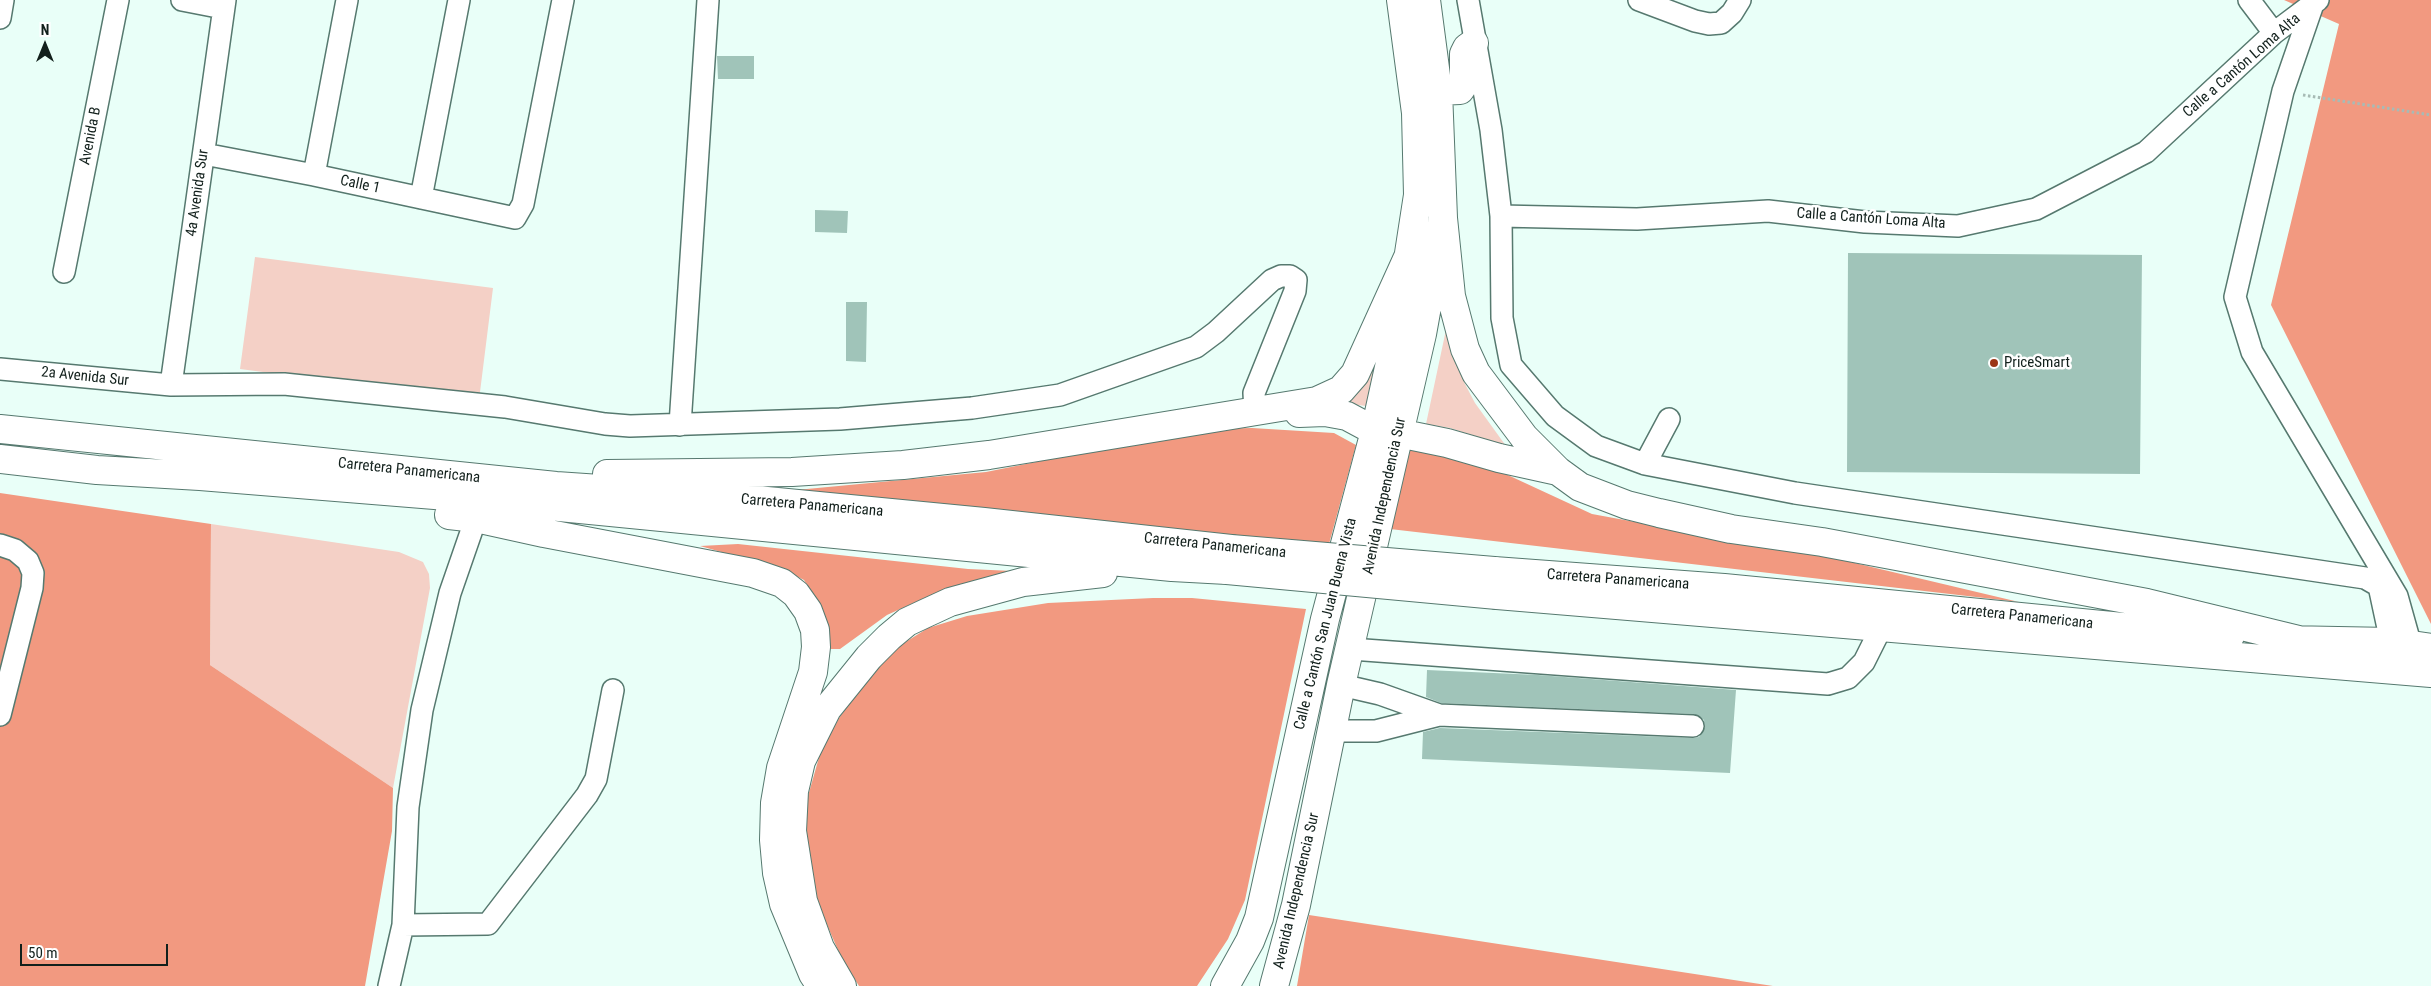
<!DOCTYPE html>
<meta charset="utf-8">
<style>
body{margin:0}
#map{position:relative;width:2431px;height:986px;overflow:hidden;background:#e9fff8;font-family:"Roboto Condensed",sans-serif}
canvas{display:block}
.north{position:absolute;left:20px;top:20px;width:50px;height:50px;-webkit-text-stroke:4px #fff;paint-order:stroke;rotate:0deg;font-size:14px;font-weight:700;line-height:20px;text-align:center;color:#12201c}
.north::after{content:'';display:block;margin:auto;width:18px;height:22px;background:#12201c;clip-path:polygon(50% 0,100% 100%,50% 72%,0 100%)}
.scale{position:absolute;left:20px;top:944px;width:148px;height:22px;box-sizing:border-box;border:2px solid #12201c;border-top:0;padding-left:6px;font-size:15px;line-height:18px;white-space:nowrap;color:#12201c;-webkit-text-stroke:4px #fff;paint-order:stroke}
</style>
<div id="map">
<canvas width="2431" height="986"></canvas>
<div class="north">N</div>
<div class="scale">50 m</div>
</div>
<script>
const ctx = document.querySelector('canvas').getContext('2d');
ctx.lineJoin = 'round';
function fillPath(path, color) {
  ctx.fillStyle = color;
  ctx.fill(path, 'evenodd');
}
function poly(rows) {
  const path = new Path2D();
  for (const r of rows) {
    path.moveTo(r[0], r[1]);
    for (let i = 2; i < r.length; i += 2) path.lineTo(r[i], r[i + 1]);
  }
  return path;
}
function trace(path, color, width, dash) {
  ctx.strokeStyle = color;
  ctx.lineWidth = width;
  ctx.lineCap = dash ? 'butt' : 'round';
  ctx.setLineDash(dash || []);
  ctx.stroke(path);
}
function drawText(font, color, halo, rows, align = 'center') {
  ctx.font = font + ' "Roboto Condensed",sans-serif';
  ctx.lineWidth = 5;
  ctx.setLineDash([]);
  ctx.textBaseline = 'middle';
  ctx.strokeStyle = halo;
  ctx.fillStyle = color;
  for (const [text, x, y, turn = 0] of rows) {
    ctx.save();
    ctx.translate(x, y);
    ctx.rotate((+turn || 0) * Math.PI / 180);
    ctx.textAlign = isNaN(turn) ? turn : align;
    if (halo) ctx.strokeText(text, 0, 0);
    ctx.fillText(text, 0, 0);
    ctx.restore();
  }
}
fillPath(poly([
 [255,257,493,288,479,400,240,369],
 [1447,325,1465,384,1475,403,1506,446,1450,428,1426,424],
 [1377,364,1373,407,1344,403,1354,389],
 [211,524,399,552,423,562,429,574,430,588,393,788,210,665]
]), '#f4d0c6');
fillPath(poly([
 [2284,0,2431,0,2431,624,2271,305,2339,24],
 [1252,428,1334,433,1356,445,1329,544,733,496,986,472,1201,429],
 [1407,449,1439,450,1484,464,1592,514,1842,560,2019,602,1390,529],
 [0,493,211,524,210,665,393,788,392,831,365,986,0,986],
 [738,544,968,569,1036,572,931,595,887,615,840,649,828,649,823,612,804,580,782,569,700,546],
 [1153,598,1192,598,1306,609,1245,900,1228,939,1197,986,859,986,841,957,814,895,807,859,804,810,820,754,839,718,863,685,896,648,928,628,967,616,1048,603],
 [1309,915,1773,986,1297,986]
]), '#f29980');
fillPath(poly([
 [717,56,754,56,754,79,718,79],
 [815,210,848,211,847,233,815,232],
 [1848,253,2142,255,2140,474,1847,472],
 [846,302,867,302,866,362,846,361],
 [1427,670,1538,675,1736,690,1730,773,1422,759,1423,732,1440,728,1692,738,1699,737,1705,727,1704,720,1694,714,1441,703,1426,697]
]), '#a0c4b9');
const minor = poly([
 [182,0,223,8],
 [1468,0,1491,130,1501,216,1502,318,1511,365,1555,416,1596,446,1645,464],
 [1639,0,1695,21,1709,24,1721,23,1732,13,1740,0],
 [2249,0,2274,33],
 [2313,4,2283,91,2235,297,2252,352,2397,596,2411,646],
 [0,18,3,0],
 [204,154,314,175,515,218,523,204,563,0],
 [314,175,347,0],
 [421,198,459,0],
 [1501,216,1637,219,1768,211,1865,222,1958,226,2036,209,2146,152,2274,33,2318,0],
 [64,272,118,0],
 [0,369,171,385,284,384,505,407,605,424,630,426,840,419,972,408,1060,395,1196,347,1216,332,1272,280,1281,276,1290,276,1296,280,1295,291,1254,393,1255,412],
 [171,385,225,0],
 [1669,419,1645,464,1795,493,2365,578,2379,586,2391,642],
 [680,425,708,0],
 [0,545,15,550,28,561,33,573,32,588,0,715],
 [1351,649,1828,684,1848,678,1864,662,1882,626],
 [1341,685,1380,694,1439,715],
 [1332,731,1376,731,1439,715,1693,726],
 [403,925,488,924,587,795,596,779,613,690],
 [389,986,403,925,408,807,422,710,450,593,476,518]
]);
const highway = poly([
 [1438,91,1460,90,1464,84,1464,54,1467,48,1474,43],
 [1443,218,1451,296,1465,349,1476,373,1524,437,1558,471,1580,487,1627,505,1659,513,1731,529,1822,542,2147,603,2303,641],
 [1299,413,1325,412,1347,416,1375,431,1384,446],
 [0,429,556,486,746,499,984,522,1231,549],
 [1383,443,1401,435,1408,435,1447,443,1499,458,1558,471],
 [0,459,97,470,200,476,447,496,1172,567,1227,570],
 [607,474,792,472,903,465,989,455,1317,401,1341,390,1355,374,1409,255],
 [449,515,476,518,544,533,753,573,782,583,796,594,808,611,815,630,816,647,813,672,781,768,775,803,774,840,777,873,784,904,813,974,821,986],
 [1494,571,1724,588,2163,631,2230,636],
 [1497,595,2431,673],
 [2285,640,2391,642,2431,648],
 [842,986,820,948,803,901,792,831,794,791,801,761,827,709,869,657,889,637,907,622,924,614,950,602,1023,582,1103,573],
 [1225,986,1250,941,1259,918,1325,619,1375,431,1397,331,1418,195,1416,113,1401,0],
 [1274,986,1296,905,1341,685,1422,334,1443,218,1438,91,1426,0]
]);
trace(minor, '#56796f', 24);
trace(highway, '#56796f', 30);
trace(poly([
 [2303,95,2431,115]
]), '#a7bbb5', 3, [2.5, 2.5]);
trace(minor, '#fff', 21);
trace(highway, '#fff', 28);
const highwayBridge = poly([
 [1231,549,1494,571],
 [1227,570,1497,595]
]);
trace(highwayBridge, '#56796f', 30, []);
trace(highwayBridge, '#fff', 28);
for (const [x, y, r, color] of [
 [1994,363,5,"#9c3516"]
]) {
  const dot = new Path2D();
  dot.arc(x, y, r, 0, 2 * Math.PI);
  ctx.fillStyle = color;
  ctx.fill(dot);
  trace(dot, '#fff', 2);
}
drawText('15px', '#12201c', '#fff', [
 ["Calle a Cantón Loma Alta",2242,66,-41],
 ["Avenida B",91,136,-79],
 ["Calle 1",360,185,12],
 ["4a Avenida Sur",198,193,-82],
 ["Calle a Cantón Loma Alta",1871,219,4],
 ["2a Avenida Sur",85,377,6],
 ["Carretera Panamericana",409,471,6],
 ["Avenida Independencia Sur",1385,496,-78],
 ["Carretera Panamericana",812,506,5],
 ["Carretera Panamericana",1215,546,6],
 ["Carretera Panamericana",1618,580,4],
 ["Carretera Panamericana",2022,617,6],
 ["Calle a Cantón San Juan Buena Vista",1326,624,-76],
 ["Avenida Independencia Sur",1297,891,-77]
]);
drawText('15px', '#12201c', '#fff', [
 ["PriceSmart",2004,363]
], 'left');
</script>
